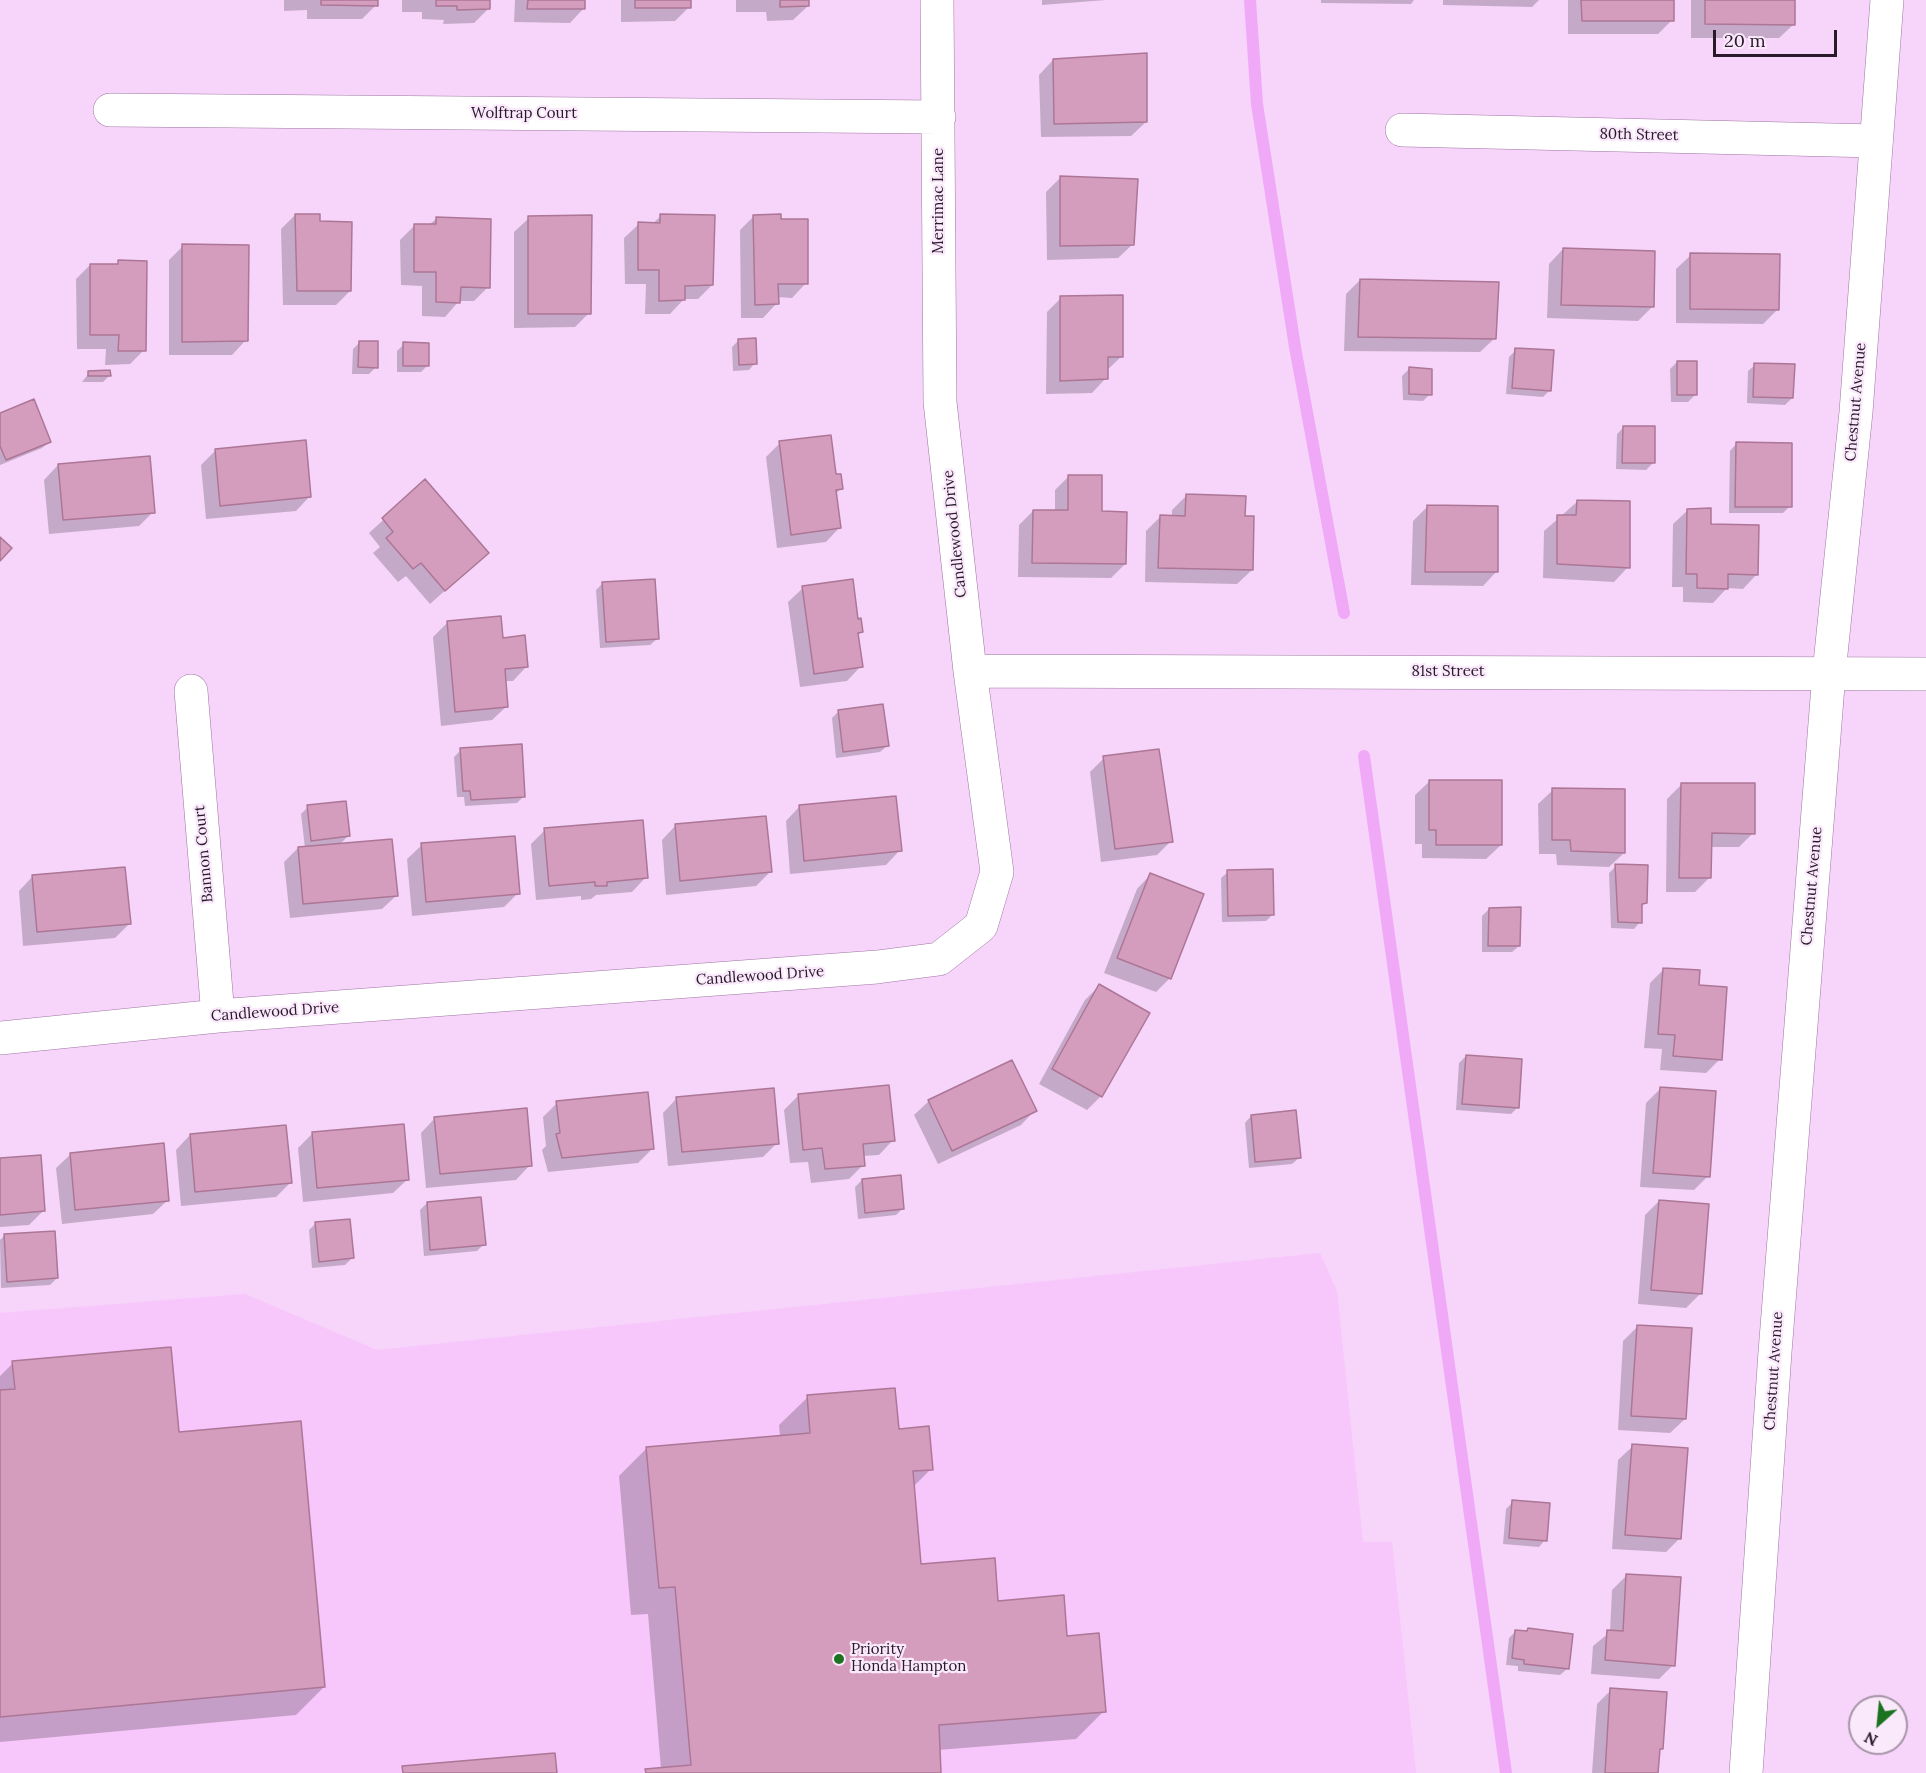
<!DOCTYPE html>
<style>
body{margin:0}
#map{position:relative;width:1926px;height:1773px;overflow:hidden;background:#f7d4fa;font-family:Lora,serif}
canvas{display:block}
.north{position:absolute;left:1848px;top:1695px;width:60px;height:60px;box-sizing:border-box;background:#fae8fb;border:2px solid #a695a8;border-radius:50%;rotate:207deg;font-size:16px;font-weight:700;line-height:24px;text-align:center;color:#29192b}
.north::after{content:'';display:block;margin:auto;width:21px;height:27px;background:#1b731f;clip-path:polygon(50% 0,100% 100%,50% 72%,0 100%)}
.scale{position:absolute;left:1713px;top:30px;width:124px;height:27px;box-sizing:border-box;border:3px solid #29192b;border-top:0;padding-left:8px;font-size:18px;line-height:21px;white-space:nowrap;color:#29192b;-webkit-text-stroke:4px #fae8fb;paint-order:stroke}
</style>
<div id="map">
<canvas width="1926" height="1773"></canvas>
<div class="north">N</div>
<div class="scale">20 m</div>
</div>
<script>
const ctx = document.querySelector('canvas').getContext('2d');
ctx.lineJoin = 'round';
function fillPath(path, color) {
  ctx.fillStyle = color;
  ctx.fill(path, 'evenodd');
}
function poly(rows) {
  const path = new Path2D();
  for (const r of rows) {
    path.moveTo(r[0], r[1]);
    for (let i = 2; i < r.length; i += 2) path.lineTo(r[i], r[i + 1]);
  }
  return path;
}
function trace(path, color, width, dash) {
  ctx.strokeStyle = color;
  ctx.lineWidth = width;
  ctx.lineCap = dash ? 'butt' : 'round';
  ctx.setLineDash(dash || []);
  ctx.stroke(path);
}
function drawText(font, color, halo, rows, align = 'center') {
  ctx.font = font + ' Lora,serif';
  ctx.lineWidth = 4.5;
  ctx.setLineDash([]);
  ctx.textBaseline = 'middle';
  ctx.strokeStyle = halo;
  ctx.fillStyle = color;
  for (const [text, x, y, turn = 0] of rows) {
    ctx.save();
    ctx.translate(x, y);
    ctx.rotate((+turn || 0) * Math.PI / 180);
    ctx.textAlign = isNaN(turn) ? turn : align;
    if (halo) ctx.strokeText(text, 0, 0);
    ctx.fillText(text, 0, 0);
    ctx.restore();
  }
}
fillPath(poly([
 [1320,1253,1337,1291,1363,1542,1392,1542,1416,1773,0,1773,0,1313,245,1294,377,1350]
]), '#f7c6fb');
fillPath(poly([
 [284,0,376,0,376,5,362,19,307,19,307,10,284,11],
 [402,0,489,0,489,8,474,23,443,24,444,20,422,19,422,12,402,12],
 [515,0,584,0,584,8,570,23,514,22],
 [621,0,689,0,689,7,675,21,621,22],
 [736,0,808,0,808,6,793,20,767,21,766,12,736,12],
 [1042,0,1106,0,1042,5],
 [1321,0,1414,0,1411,4,1321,3],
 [1443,0,1539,0,1532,7,1443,5],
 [1568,0,1672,0,1672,20,1658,34,1568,34],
 [1691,0,1794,0,1794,24,1779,38,1691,38],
 [1053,60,1146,122,1131,136,1041,137,1039,75],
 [1060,178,1133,244,1118,258,1047,260,1046,192],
 [295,215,319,223,350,291,336,305,283,305,281,229],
 [661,216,712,285,698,299,684,299,670,314,645,314,646,284,625,284,624,238,639,224,652,224],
 [754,216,780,220,806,283,792,298,777,297,777,303,763,318,741,318,740,230],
 [529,218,589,313,575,327,514,328,514,232],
 [436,219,488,287,474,301,459,301,445,317,422,316,422,286,401,285,400,240,415,225,429,225],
 [183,246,246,340,232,355,169,355,169,260],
 [1563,249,1652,307,1638,321,1547,318,1549,264],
 [1691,255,1777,310,1763,324,1676,323,1676,269],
 [145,263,144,350,130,364,105,365,106,349,77,349,76,279,90,265],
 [1360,280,1495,338,1480,352,1344,351,1346,294],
 [1061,298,1121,357,1106,371,1106,378,1092,393,1046,394,1047,312],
 [739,340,755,363,749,370,733,371,732,347],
 [360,342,376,367,369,374,352,374,353,349],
 [404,344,428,365,421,372,397,372,397,351],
 [1516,350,1550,390,1543,397,1506,394,1509,357],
 [1677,362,1695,395,1688,402,1671,402,1670,369],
 [1755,365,1792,398,1785,405,1747,403,1748,371],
 [1409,369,1430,394,1423,401,1403,400,1402,376],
 [89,373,109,376,103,382,82,382],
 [0,415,49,442,42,448,0,465],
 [1624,427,1653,463,1646,470,1616,469,1617,434],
 [780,443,834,476,841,489,835,494,840,527,826,542,777,548,766,457],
 [1736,444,1790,506,1783,513,1729,513,1730,451],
 [215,451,310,496,296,511,206,519,201,465],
 [58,465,153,512,139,526,49,534,44,480],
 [1069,476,1100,512,1125,564,1111,578,1018,577,1019,525,1033,511,1055,511,1055,490],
 [425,482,487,553,430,604,406,576,398,582,373,553,380,547,369,533],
 [1186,496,1243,518,1252,570,1237,584,1145,582,1146,531,1160,517,1172,517,1172,510],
 [1578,501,1628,567,1614,582,1543,578,1544,531],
 [1428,506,1497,571,1483,586,1411,585,1413,521],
 [1688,510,1709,525,1757,574,1743,589,1727,588,1713,603,1683,602,1683,587,1672,587,1673,524],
 [603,583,657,639,650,645,600,648,596,590],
 [803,588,856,620,862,632,857,636,861,666,847,681,800,687,788,602],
 [447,623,502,639,527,666,513,681,504,681,507,706,492,720,441,726,433,637],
 [838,712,887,746,880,752,836,758,832,718],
 [461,750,524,796,517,803,465,806,464,797,457,797,454,757],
 [1104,758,1171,841,1157,855,1101,862,1090,772],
 [1430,781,1501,845,1486,859,1422,858,1422,844,1415,844,1415,795],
 [1682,784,1753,833,1739,847,1710,847,1709,878,1695,892,1666,892,1667,799],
 [1553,790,1624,853,1609,867,1557,865,1556,854,1539,854,1538,804],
 [800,806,900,850,886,865,790,874,786,821],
 [308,807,348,836,339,845,397,895,382,909,290,918,284,862,298,848,305,848,301,814],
 [676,825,770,872,756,886,666,895,662,840],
 [545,830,646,877,632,892,596,895,591,899,581,900,581,896,536,900,531,844],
 [422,845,518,893,504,907,412,916,407,859],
 [1616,866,1645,903,1641,907,1640,922,1634,929,1611,928,1609,873],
 [1228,872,1273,914,1266,921,1222,922,1221,878],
 [1151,874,1170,978,1156,992,1104,973,1137,889],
 [33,876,129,924,115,938,23,946,19,891],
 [1489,909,1519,946,1512,952,1482,952,1482,916],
 [1664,969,1720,1059,1706,1073,1660,1070,1662,1049,1644,1048,1650,983],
 [1099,986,1101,1096,1087,1110,1039,1084,1085,1000],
 [1466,1056,1518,1107,1511,1114,1456,1110,1459,1063],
 [1660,1089,1708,1176,1694,1190,1640,1187,1646,1103],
 [799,1095,893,1140,879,1155,862,1156,863,1165,849,1179,811,1183,808,1162,790,1163,784,1110],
 [677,1098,777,1143,763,1157,668,1166,663,1113],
 [929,1101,1035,1110,1021,1125,938,1164,914,1115],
 [557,1103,652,1149,638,1163,548,1172,542,1150,546,1146,543,1117],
 [1251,1116,1299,1158,1292,1164,1249,1168,1245,1123],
 [435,1118,530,1165,516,1180,426,1188,421,1133],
 [312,1134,408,1179,393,1193,303,1202,298,1148],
 [190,1135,290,1183,276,1197,181,1206,176,1150],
 [71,1154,168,1200,153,1214,62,1224,56,1168],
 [0,1160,44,1210,29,1225,0,1227],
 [862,1180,903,1208,896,1215,858,1219,855,1187],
 [1659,1201,1701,1293,1686,1308,1638,1304,1645,1215],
 [427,1203,484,1244,477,1251,424,1256,420,1210],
 [316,1223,352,1258,345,1265,312,1268,309,1230],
 [4,1236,57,1278,50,1285,1,1288,0,1240],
 [1638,1326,1685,1419,1670,1433,1618,1430,1623,1341],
 [13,1363,177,1434,324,1687,296,1715,0,1742,0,1376],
 [808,1397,897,1431,931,1469,913,1487,920,1566,997,1602,1104,1711,1076,1739,938,1750,939,1773,644,1773,661,1769,648,1614,631,1615,619,1476,647,1448,780,1437,779,1425],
 [1633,1446,1680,1538,1666,1552,1612,1549,1618,1460],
 [1513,1502,1545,1540,1539,1547,1503,1544,1506,1509],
 [1627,1575,1673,1665,1659,1679,1591,1674,1593,1646,1610,1632,1612,1590],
 [1528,1629,1567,1669,1560,1675,1518,1671,1518,1666,1506,1665,1509,1638,1516,1631,1525,1633],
 [1611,1690,1657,1773,1592,1773,1597,1704]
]), '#0003');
trace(poly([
 [1250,0,1257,104,1295,347,1344,613],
 [1364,756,1506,1773]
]), '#f0a9f7', 12);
const building = poly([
 [321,0,378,0,378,6,321,5,321,0],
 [436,0,490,0,490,9,457,10,457,6,436,6,436,0],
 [528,0,585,0,585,9,527,9,528,0],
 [635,0,691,0,691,8,635,8,635,0],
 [780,0,809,0,809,6,780,7,780,0],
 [1581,0,1674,0,1674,21,1582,21,1581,0],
 [1705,0,1795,0,1795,25,1705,24,1705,0],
 [1147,53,1147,122,1054,124,1053,59,1147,53],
 [1060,176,1138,179,1134,245,1060,246,1060,176],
 [295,214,320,214,320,221,352,222,351,291,297,291,295,214],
 [660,214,715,215,713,285,685,286,685,300,659,301,659,270,638,270,638,222,660,223,660,214],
 [781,214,781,219,808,219,808,284,778,284,779,304,755,305,753,215,781,214],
 [592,215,591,314,528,314,528,216,592,215],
 [436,217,491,219,490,288,461,287,460,303,436,302,436,272,414,272,414,224,436,224,436,217],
 [182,244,249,245,248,341,182,342,182,244],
 [1563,248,1655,251,1654,307,1561,305,1563,248],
 [1690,253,1780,254,1779,310,1690,309,1690,253],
 [118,260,147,261,146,351,118,351,119,335,90,335,90,264,118,264,118,260],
 [1360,279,1499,282,1496,339,1358,337,1360,279],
 [1123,295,1123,357,1108,357,1108,379,1060,381,1060,296,1123,295],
 [756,338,757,364,739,365,738,339,756,338],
 [359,341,378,341,378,368,358,367,359,341],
 [403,342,429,343,429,366,403,366,403,342],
 [1515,348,1554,350,1551,391,1512,388,1515,348],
 [1677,361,1697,361,1697,395,1677,395,1677,361],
 [1754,363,1795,364,1793,398,1753,397,1754,363],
 [1409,367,1432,369,1432,395,1409,394,1409,367],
 [110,370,111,376,88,376,88,371,110,370],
 [34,399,51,442,6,460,0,446,0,413,34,399],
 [1623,426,1655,426,1655,463,1622,463,1623,426],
 [831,435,836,474,841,474,843,489,836,490,841,528,791,535,779,441,831,435],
 [306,440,311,497,220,506,215,449,306,440],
 [1736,442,1792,443,1792,507,1735,507,1736,442],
 [150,456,155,513,63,520,58,464,150,456],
 [1068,475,1102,475,1102,511,1127,512,1126,564,1032,563,1033,510,1068,510,1068,475],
 [425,479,489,553,445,591,421,563,413,569,386,538,393,532,382,518,425,479],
 [1186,494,1246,496,1245,516,1254,516,1253,570,1158,568,1160,515,1185,516,1186,494],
 [1577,500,1630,501,1630,568,1557,564,1557,515,1576,515,1577,500],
 [1427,505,1498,506,1498,572,1425,572,1427,505],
 [1711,508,1711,524,1759,525,1758,575,1728,574,1728,589,1697,588,1697,574,1686,574,1687,509,1711,508],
 [0,537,12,548,0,561,0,537],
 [655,579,659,639,606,642,602,582,655,579],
 [853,579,858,619,861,618,863,632,858,633,863,667,814,674,802,586,853,579],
 [501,616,503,638,525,635,528,667,505,669,508,707,455,712,447,621,501,616],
 [883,704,889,746,843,752,838,710,883,704],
 [522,744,525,797,471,800,470,791,463,791,460,748,522,744],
 [1159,749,1173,842,1115,849,1103,756,1159,749],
 [1429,780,1502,780,1502,845,1436,845,1436,830,1429,830,1429,780],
 [1681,783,1755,783,1755,834,1712,833,1711,878,1679,878,1681,783],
 [1552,788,1625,789,1625,853,1571,851,1570,840,1552,840,1552,788],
 [896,796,902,851,804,861,799,805,896,796],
 [346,801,350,836,311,841,307,805,346,801],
 [766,816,772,872,680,881,675,824,766,816],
 [643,820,648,878,607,882,607,886,595,886,595,882,549,886,544,828,643,820],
 [515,836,520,894,426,902,421,843,515,836],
 [392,839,398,896,303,904,298,847,392,839],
 [1615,864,1648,865,1647,903,1642,904,1642,923,1618,922,1615,864],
 [125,867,131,924,37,932,32,875,125,867],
 [1273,869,1274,915,1228,916,1227,870,1273,869],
 [1150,873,1204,894,1171,979,1117,958,1150,873],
 [1521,907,1520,946,1488,946,1489,908,1521,907],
 [1663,968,1700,970,1699,985,1727,987,1722,1060,1673,1056,1675,1035,1658,1034,1663,968],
 [1099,984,1150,1013,1102,1097,1052,1069,1099,984],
 [1466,1055,1522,1059,1519,1108,1462,1104,1466,1055],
 [1012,1060,1037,1111,952,1151,928,1100,1012,1060],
 [889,1085,895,1141,863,1144,865,1166,825,1169,822,1148,803,1150,798,1094,889,1085],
 [1660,1087,1716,1091,1710,1177,1653,1173,1660,1087],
 [774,1088,779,1144,682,1152,676,1097,774,1088],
 [648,1092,654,1149,562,1158,556,1134,560,1133,556,1101,648,1092],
 [527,1108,532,1166,440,1174,434,1117,527,1108],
 [1296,1110,1301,1158,1255,1162,1251,1115,1296,1110],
 [404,1124,409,1180,317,1188,312,1132,404,1124],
 [286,1125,292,1183,195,1192,190,1134,286,1125],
 [164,1143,169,1201,75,1210,70,1153,164,1143],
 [41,1155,45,1211,0,1215,0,1158,41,1155],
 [901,1175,904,1209,865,1213,862,1179,901,1175],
 [481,1197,486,1245,430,1250,427,1202,481,1197],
 [1659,1200,1709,1204,1702,1294,1651,1290,1659,1200],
 [350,1219,354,1258,319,1262,315,1222,350,1219],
 [55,1231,58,1278,7,1282,4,1234,55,1231],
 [1637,1325,1692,1328,1686,1419,1631,1416,1637,1325],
 [171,1347,179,1432,301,1421,325,1687,0,1717,0,1390,15,1389,12,1361,171,1347],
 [895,1388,899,1429,929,1426,933,1470,913,1471,921,1564,995,1558,998,1601,1064,1595,1067,1636,1099,1633,1106,1712,939,1725,941,1773,646,1773,645,1769,691,1765,675,1587,659,1588,646,1447,810,1433,807,1395,895,1388],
 [1632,1444,1688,1448,1681,1539,1625,1535,1632,1444],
 [1512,1500,1550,1503,1547,1541,1509,1538,1512,1500],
 [1626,1574,1681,1577,1675,1666,1605,1660,1607,1630,1623,1631,1626,1574],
 [1528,1628,1573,1634,1569,1669,1524,1664,1524,1660,1512,1658,1515,1630,1527,1631,1528,1628],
 [1610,1688,1667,1692,1663,1749,1660,1749,1658,1773,1605,1773,1610,1688],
 [555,1753,557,1773,403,1773,402,1766,555,1753]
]);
fillPath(building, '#d59dbd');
trace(building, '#ac7696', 1.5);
const minor = poly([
 [110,110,939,117],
 [1402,130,1876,141],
 [970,671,1926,674],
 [191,691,218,1016],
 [0,1038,218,1016,877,967,939,959,981,926,997,872,970,671,940,402,937,0]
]);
const tertiary = poly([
 [1746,1773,1775,1352,1829,673,1856,412,1887,0]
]);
trace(minor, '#9d75a1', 34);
trace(tertiary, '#9d75a1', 34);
trace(minor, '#fff', 33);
trace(tertiary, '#fff', 33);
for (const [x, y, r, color] of [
 [839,1659,6,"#1b731f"]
]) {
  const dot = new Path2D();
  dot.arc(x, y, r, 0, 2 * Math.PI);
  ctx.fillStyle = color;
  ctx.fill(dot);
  trace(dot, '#fae8fb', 2);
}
drawText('15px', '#29192b', '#fae8fb', [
 ["Wolftrap Court",524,114],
 ["80th Street",1639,135,1],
 ["Merrimac Lane",939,201,-90],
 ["Chestnut Avenue",1856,402,-85],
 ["Candlewood Drive",955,534,-96],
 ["81st Street",1448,672],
 ["Bannon Court",204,854,-95],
 ["Chestnut Avenue",1812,886,-85],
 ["Candlewood Drive",760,976,-4],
 ["Candlewood Drive",275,1012,-4],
 ["Chestnut Avenue",1774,1371,-86]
]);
drawText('15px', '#29192b', '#fae8fb', [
 ["Priority",851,1650],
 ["Honda Hampton",851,1667]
], 'left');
</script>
